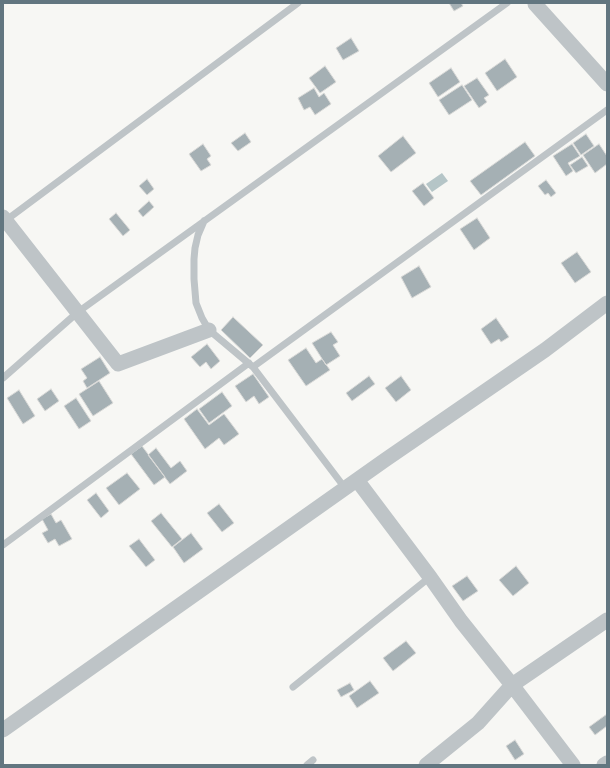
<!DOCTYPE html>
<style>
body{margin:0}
#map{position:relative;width:610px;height:768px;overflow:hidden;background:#f7f7f4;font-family:"PT Sans Narrow",sans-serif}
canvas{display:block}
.frame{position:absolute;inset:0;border:4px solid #627680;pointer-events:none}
</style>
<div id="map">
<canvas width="610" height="768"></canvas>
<div class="frame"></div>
</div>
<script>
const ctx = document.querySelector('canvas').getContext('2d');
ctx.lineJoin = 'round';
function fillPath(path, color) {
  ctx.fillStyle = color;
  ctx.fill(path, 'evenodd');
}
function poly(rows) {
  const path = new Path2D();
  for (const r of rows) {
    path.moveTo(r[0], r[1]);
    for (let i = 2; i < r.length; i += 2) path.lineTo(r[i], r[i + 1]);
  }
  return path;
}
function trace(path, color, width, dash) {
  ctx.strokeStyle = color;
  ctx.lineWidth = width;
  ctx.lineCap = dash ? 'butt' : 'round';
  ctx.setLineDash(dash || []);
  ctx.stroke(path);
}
fillPath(poly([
 [442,173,448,181,432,192,426,184]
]), '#b5c5c7');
const building = poly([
 [449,3,461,3,463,6,454,11,449,3],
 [351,38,359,51,343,60,336,48,351,38],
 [505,59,517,77,497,91,485,73,505,59],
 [325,66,336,82,320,93,309,78,325,66],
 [451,68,460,82,438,97,429,83,451,68],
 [477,78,489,95,484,98,487,102,479,108,464,86,477,78],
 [462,85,472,100,449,115,439,100,462,85],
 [314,88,319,97,324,93,331,104,315,115,310,107,304,110,298,98,314,88],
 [245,133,251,142,238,151,231,143,245,133],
 [586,134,594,146,581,155,573,143,586,134],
 [403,136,416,153,391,172,378,156,403,136],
 [525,142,535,156,481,195,470,181,525,142],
 [203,144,211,156,207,159,211,165,201,171,189,154,203,144],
 [572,144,580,156,568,163,573,171,566,176,553,156,572,144],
 [599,144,607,156,607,164,595,173,583,155,599,144],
 [582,157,588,166,576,173,570,165,582,157],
 [147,179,154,189,147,195,139,186,147,179],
 [546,180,556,193,551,197,548,193,545,195,538,186,546,180],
 [423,183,434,198,424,206,412,191,423,183],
 [149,201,154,207,143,217,138,211,149,201],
 [116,213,130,230,123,236,109,219,116,213],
 [477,218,490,238,474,250,460,229,477,218],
 [577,252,591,272,575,283,561,263,577,252],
 [419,266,431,287,412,298,401,277,419,266],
 [233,317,263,345,250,358,221,330,233,317],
 [496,318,509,337,501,342,499,339,491,344,481,329,496,318],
 [331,332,338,342,333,345,340,356,326,365,312,343,331,332],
 [207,344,220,361,211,369,206,362,200,367,191,357,207,344],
 [306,348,316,363,322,359,330,370,306,386,288,360,306,348],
 [100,357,110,373,87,388,83,381,87,378,81,369,100,357],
 [253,374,269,397,259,404,254,396,246,402,235,386,253,374],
 [369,376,375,384,352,401,346,393,369,376],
 [401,376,411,390,396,402,385,388,401,376],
 [99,381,113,403,93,416,79,394,99,381],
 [51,389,59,401,45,411,37,399,51,389],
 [19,390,35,416,23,424,7,398,19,390],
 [222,392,232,406,209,423,199,409,222,392],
 [76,398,91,421,79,429,64,406,76,398],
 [197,409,209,425,224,414,239,434,224,445,219,438,205,449,184,419,197,409],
 [142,446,165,477,154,485,131,454,142,446],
 [156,448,171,468,180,461,187,471,170,484,148,455,156,448],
 [127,473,140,489,119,505,106,488,127,473],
 [96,493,109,511,101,518,87,500,96,493],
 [219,504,234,523,222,532,207,513,219,504],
 [161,513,182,539,172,547,151,521,161,513],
 [51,514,56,523,61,520,72,539,59,546,55,539,48,543,42,533,48,530,42,519,51,514],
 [191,533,203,549,184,563,173,547,191,533],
 [139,539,155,560,146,567,129,546,139,539],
 [516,566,529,583,513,596,499,580,516,566],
 [467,576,478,591,463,601,452,586,467,576],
 [406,641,416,653,393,671,383,658,406,641],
 [370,681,379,693,357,708,349,696,370,681],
 [350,683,354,690,341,697,337,690,350,683],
 [607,714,607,726,595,735,589,727,607,714],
 [515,740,524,754,515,760,506,746,515,740]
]);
fillPath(building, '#a5b0b4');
trace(building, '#d9d9d7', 1);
trace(poly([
 [5,221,298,3],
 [204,221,198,235,195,248,194,259,194,279,196,303,202,318,209,330,253,367,345,488],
 [253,367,607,110],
 [3,378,78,312,507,3],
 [3,545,249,363],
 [293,687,430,577],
 [307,765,313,760]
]), '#bec4c7', 7);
trace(poly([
 [535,4,607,84],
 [3,217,118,364,209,330],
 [357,480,430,577,461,621,512,685,573,765],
 [3,730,385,460,545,350,607,303],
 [426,765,478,723,512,685,607,620],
 [604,765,607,763]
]), '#bec4c7', 15);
</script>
